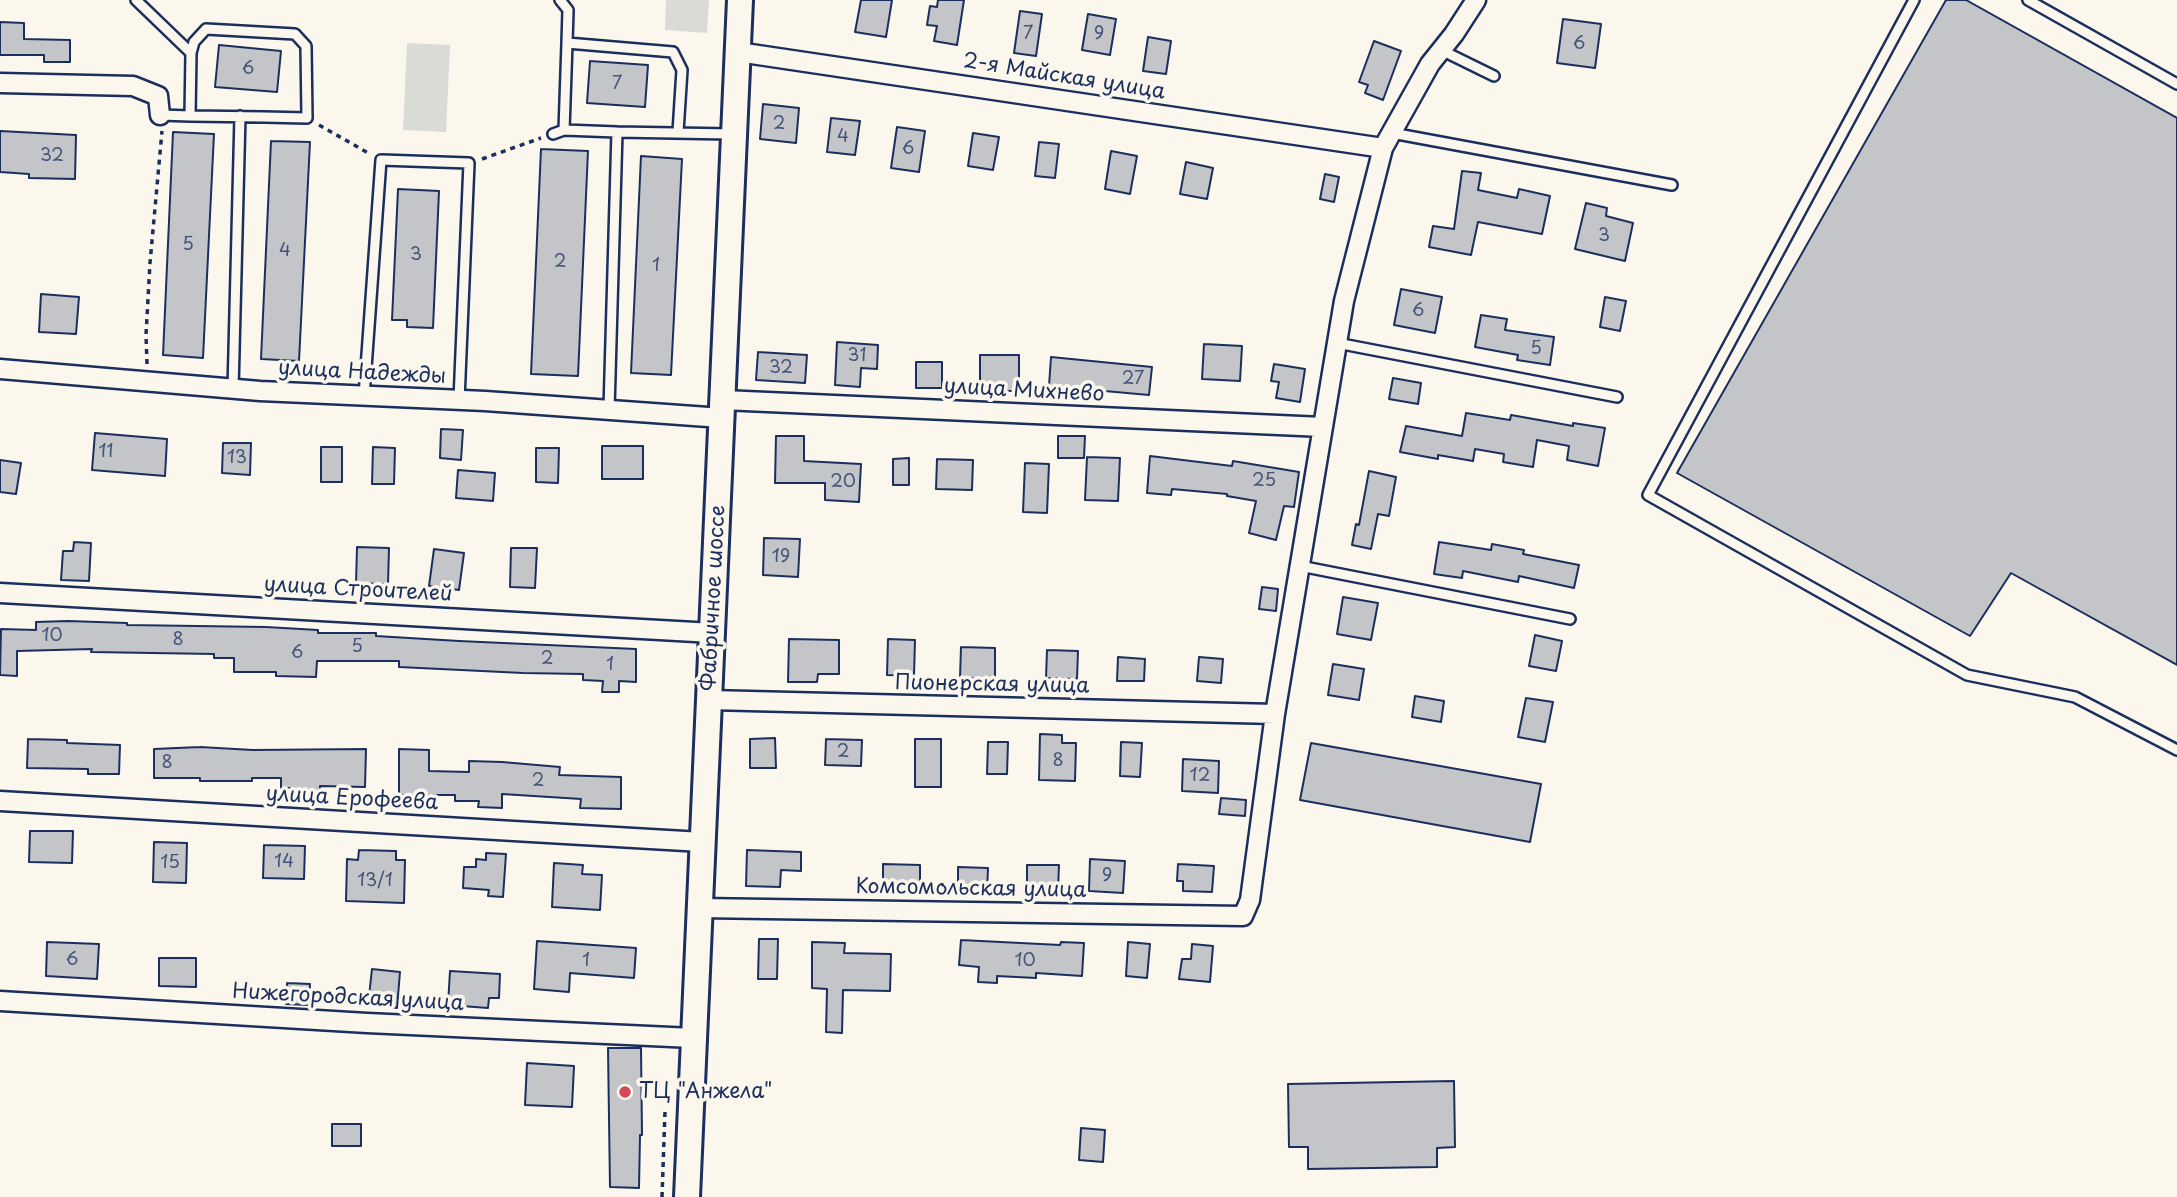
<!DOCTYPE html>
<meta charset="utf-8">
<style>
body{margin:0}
canvas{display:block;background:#fbf7ec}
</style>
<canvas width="2177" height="1197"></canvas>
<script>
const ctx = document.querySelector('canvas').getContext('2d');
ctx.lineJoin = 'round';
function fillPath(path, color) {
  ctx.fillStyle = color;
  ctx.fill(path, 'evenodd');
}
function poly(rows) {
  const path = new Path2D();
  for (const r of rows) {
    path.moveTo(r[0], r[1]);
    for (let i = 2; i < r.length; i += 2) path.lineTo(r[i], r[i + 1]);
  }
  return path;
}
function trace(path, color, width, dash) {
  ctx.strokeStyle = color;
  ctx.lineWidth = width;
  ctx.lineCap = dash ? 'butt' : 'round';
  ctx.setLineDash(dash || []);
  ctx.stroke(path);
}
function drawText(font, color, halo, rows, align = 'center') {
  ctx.font = font + ' "Playpen Sans",sans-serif';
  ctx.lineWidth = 7;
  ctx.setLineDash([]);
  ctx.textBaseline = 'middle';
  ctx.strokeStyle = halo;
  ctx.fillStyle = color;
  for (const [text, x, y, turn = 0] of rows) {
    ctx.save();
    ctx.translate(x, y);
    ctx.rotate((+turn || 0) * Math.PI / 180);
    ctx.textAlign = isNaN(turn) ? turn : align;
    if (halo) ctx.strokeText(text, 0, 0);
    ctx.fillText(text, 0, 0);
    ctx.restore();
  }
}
fillPath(poly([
 [666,0,709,0,707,33,665,30],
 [407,43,450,45,446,132,403,130]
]), '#dadad7');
const building = poly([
 [861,0,892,0,886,37,855,32,861,0],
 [938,0,964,0,957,45,934,41,937,26,927,25,930,6,937,7,938,0],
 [1946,0,1966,0,2177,118,2177,665,2011,573,1970,636,1677,473,1946,0],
 [1020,11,1042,14,1036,56,1014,53,1020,11],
 [1088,14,1116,19,1110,55,1082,50,1088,14],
 [1563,19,1601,24,1595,68,1557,63,1563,19],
 [0,22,24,23,24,39,70,40,70,62,44,62,44,55,0,55,0,22],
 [1148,37,1171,41,1166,74,1143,71,1148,37],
 [1374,41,1401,51,1383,100,1365,93,1368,85,1359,82,1374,41],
 [219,45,281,51,277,92,215,87,219,45],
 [590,61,648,65,645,107,587,103,590,61],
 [763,104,799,108,796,143,760,139,763,104],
 [831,118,860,121,855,155,827,152,831,118],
 [897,127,925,131,919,172,891,168,897,127],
 [0,131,76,135,75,179,29,178,29,174,0,172,0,131],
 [173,132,214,134,203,358,163,355,173,132],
 [973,133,999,137,993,170,968,166,973,133],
 [271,141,310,142,299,361,261,359,271,141],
 [1039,142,1059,144,1055,178,1035,176,1039,142],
 [541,149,588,151,578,376,531,374,541,149],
 [1111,151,1137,156,1130,194,1105,189,1111,151],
 [641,156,682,159,671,375,631,373,641,156],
 [1186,162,1213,168,1207,199,1180,194,1186,162],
 [1462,171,1481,173,1478,190,1517,198,1519,189,1550,196,1542,234,1478,222,1471,255,1429,247,1433,226,1454,229,1462,171],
 [1325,174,1339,177,1334,202,1320,199,1325,174],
 [398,189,439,191,433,328,407,327,407,320,392,320,398,189],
 [1586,203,1607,208,1606,216,1633,223,1625,261,1575,249,1586,203],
 [1401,289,1442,297,1435,333,1394,325,1401,289],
 [41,294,79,297,76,334,39,332,41,294],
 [1605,297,1626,301,1620,331,1600,327,1605,297],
 [1481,315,1507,319,1505,330,1554,337,1550,365,1517,360,1518,355,1475,347,1481,315],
 [837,342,878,345,877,369,861,368,860,387,835,385,837,342],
 [1204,344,1242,346,1240,381,1202,379,1204,344],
 [758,352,807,355,805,383,756,380,758,352],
 [980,355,1019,355,1019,391,980,391,980,355],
 [1051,357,1152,367,1149,395,1049,386,1051,357],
 [916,362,942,362,942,388,916,388,916,362],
 [1274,364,1305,369,1300,402,1276,398,1279,382,1271,381,1274,364],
 [1393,378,1421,383,1418,404,1389,399,1393,378],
 [1466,413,1510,420,1511,415,1573,426,1573,423,1605,428,1598,466,1567,460,1569,446,1537,440,1533,467,1503,462,1504,454,1475,449,1473,461,1438,455,1438,459,1400,452,1406,426,1462,436,1466,413],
 [441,429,463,430,461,460,440,458,441,429],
 [95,433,167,439,165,476,92,470,95,433],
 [776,436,804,436,804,461,861,464,859,502,825,500,825,483,775,483,776,436],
 [1058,436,1085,436,1084,458,1058,458,1058,436],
 [223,443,251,443,250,475,222,473,223,443],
 [602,446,643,446,643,479,602,479,602,446],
 [321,447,342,447,342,482,321,482,321,447],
 [373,447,395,448,394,484,372,484,373,447],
 [536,448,559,448,558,483,536,482,536,448],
 [1150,456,1232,466,1233,461,1299,472,1294,507,1284,506,1276,540,1249,533,1256,501,1227,496,1227,494,1172,489,1171,495,1147,493,1150,456],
 [1087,457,1120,458,1118,501,1085,500,1087,457],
 [909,458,909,485,893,485,893,459,909,458],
 [937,459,973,460,972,490,936,489,937,459],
 [0,460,21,463,16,494,0,492,0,460],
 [1025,463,1049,464,1047,513,1023,512,1025,463],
 [458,470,495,473,493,501,456,498,458,470],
 [1369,471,1396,477,1389,516,1378,514,1371,549,1352,545,1356,524,1359,525,1369,471],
 [764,538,800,539,798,577,763,575,764,538],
 [74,542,91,543,89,581,61,580,63,551,73,551,74,542],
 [1439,542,1491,550,1492,544,1524,550,1523,554,1579,565,1574,588,1519,576,1518,582,1463,571,1462,578,1434,574,1439,542],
 [357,547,389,548,388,584,356,583,357,547],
 [511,548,537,548,535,588,510,587,511,548],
 [434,549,464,553,459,590,429,586,434,549],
 [1262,587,1278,589,1276,611,1259,609,1262,587],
 [1343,597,1378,603,1371,640,1337,634,1343,597],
 [68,621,127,623,127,625,266,627,318,630,318,633,376,633,376,636,459,641,636,649,636,682,619,681,619,692,602,692,603,681,583,680,583,674,523,673,399,667,399,661,317,661,316,677,276,676,276,672,234,672,234,658,214,658,214,654,91,652,92,649,17,651,17,676,0,675,1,629,36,630,36,622,68,621],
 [1535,635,1562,641,1556,671,1529,666,1535,635],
 [789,639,839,640,839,674,818,674,817,682,788,682,789,639],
 [888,639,915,640,914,676,887,675,888,639],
 [961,647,995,648,995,679,960,678,961,647],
 [1047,650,1078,651,1077,679,1046,678,1047,650],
 [1118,657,1145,659,1144,681,1117,681,1118,657],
 [1199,657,1223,659,1221,683,1197,681,1199,657],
 [1333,664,1364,669,1359,700,1328,695,1333,664],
 [1415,696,1444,701,1441,722,1412,717,1415,696],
 [1526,698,1553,702,1545,742,1518,737,1526,698],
 [1040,734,1062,735,1062,743,1076,743,1075,781,1039,780,1040,734],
 [775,738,776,768,750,768,750,739,775,738],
 [28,739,67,740,67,743,120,745,119,774,88,774,88,769,27,768,28,739],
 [826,739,862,740,861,766,825,765,826,739],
 [915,739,941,739,941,787,915,787,915,739],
 [988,742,1008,742,1007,774,987,774,988,742],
 [1121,742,1142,743,1140,777,1120,776,1121,742],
 [1311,743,1541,784,1530,842,1300,800,1311,743],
 [200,747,253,750,366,749,365,787,320,786,320,793,293,792,293,788,281,788,281,778,252,778,252,781,200,781,200,778,154,778,154,749,200,747],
 [399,749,429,750,429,771,469,772,469,761,502,762,560,767,559,775,621,777,621,809,580,808,581,799,502,794,502,808,478,807,479,801,455,801,455,795,399,795,399,749],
 [1183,759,1219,761,1218,793,1182,791,1183,759],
 [1221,798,1246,800,1245,816,1219,814,1221,798],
 [30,831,73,831,72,863,29,862,30,831],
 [154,842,187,843,186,883,153,882,154,842],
 [264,845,305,846,304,879,263,878,264,845],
 [359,850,396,851,396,860,405,860,404,903,346,901,347,859,358,860,359,850],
 [747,850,801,852,801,871,781,870,780,887,746,886,747,850],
 [486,853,506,854,503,897,488,896,489,890,463,888,464,867,476,867,476,859,486,860,486,853],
 [1090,859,1125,861,1123,893,1089,891,1090,859],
 [554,863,583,865,582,874,602,875,600,910,552,907,554,863],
 [883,864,920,865,920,890,883,890,883,864],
 [1178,864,1214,866,1212,892,1183,891,1183,881,1177,881,1178,864],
 [1027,865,1059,865,1058,890,1027,890,1027,865],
 [958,867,988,868,987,893,958,892,958,867],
 [759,939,778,939,777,979,758,979,759,939],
 [961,940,1060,945,1061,942,1084,943,1082,976,1036,973,1036,978,997,976,997,983,978,982,979,967,959,965,961,940],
 [537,941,636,948,634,978,570,973,569,992,534,989,537,941],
 [47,942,99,944,97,979,46,976,47,942],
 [812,942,845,943,844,953,891,954,890,991,843,990,842,1033,826,1032,827,989,812,988,812,942],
 [1128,942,1150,944,1147,978,1126,976,1128,942],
 [1192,944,1213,946,1210,982,1179,979,1182,959,1191,959,1192,944],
 [159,958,196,958,196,987,159,986,159,958],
 [372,969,400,972,397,1008,368,1005,372,969],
 [450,971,500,974,499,998,489,998,488,1008,448,1005,450,971],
 [287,983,310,984,309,1005,286,1004,287,983],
 [608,1048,641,1048,642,1135,640,1135,639,1188,610,1187,608,1048],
 [527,1063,574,1066,572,1107,525,1105,527,1063],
 [1454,1081,1455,1147,1437,1148,1437,1167,1308,1169,1308,1147,1289,1147,1288,1084,1454,1081],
 [332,1124,361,1124,361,1146,332,1146,332,1124],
 [1081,1128,1105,1130,1103,1162,1079,1160,1081,1128]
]);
fillPath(building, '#c3c5c9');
trace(building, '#1b2f5e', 2);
const service = poly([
 [136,0,191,53],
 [560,0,568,10,567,43,673,52,682,70,678,132],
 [1914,0,1648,495,1967,675,2075,697,2177,750],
 [2028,0,2177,84],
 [1441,50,1494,76],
 [160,115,190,116,264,117,307,118,306,46,295,34,206,29,194,42,191,53,190,116],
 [564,130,567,43],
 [617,132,731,134],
 [1392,133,1672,185],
 [553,134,564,130,617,132,609,409],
 [1337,343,1617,397],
 [233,389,240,116],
 [364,396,381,160,469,163,459,400],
 [1300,566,1570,619]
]);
const minor = poly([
 [738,52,1383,148],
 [0,83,133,86,158,96,160,115],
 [0,369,260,391,485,401,722,418],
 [723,400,1323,427],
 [0,593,713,633],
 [709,700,1275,714],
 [0,801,702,842],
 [699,908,1243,916,1250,900,1275,714,1344,301,1383,148,1430,64,1454,34,1476,0],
 [0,1001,367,1023,693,1038]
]);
const secondary = poly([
 [687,1197,740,0]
]);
trace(service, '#1b2f5e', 14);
trace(minor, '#1b2f5e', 23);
trace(secondary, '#1b2f5e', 30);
trace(poly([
 [319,125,370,154],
 [482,159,541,138],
 [147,364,146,335,150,263,162,131],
 [662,1197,665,1111]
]), '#1b2f5e', 3.5, [5, 5]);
trace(service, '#fbf7ec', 9);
trace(minor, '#fbf7ec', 18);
trace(secondary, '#fbf7ec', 24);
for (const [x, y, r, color] of [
 [625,1092,7,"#d1495b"]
]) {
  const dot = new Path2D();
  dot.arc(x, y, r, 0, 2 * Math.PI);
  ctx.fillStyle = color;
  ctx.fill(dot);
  trace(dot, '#fbf7ec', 2.5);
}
drawText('18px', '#455479', null, [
 ["7",1028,34],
 ["9",1099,34],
 ["6",1579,44],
 ["6",248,69],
 ["7",617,84],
 ["2",779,124],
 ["4",843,137],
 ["6",908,149],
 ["32",52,156],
 ["3",1604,236],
 ["5",188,245],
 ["4",285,251],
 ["3",416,255],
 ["2",560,262],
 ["1",656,266],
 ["6",1418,311],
 ["5",1536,349],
 ["31",857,356],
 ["32",781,368],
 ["27",1133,379],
 ["11",106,452],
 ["13",237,458],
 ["25",1264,481],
 ["20",843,482],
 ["19",781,557],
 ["10",52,636],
 ["8",178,640],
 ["5",357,647],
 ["6",297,653],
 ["2",547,659],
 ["1",610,665],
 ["2",843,752],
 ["8",1058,761],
 ["8",167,763],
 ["12",1200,776],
 ["2",538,781],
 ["14",284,862],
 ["15",170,863],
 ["9",1107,876],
 ["13/1",375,881],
 ["6",72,960],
 ["1",586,961],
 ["10",1025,961]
]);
drawText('21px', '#1b2f5e', '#fbf7ec', [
 ["2-я Майская улица",1064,77,9],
 ["улица Надежды",362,373,3],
 ["улица Михнево",1024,391,3],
 ["улица Строителей",358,590,3],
 ["Фабричное шоссе",714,598,-87],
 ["Пионерская улица",992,685,1],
 ["улица Ерофеева",352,799,3],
 ["Комсомольская улица",971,889,1],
 ["Нижегородская улица",348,998,3]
]);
drawText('21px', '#1b2f5e', '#fbf7ec', [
 ["ТЦ \"Анжела\"",639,1092]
], 'left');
</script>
